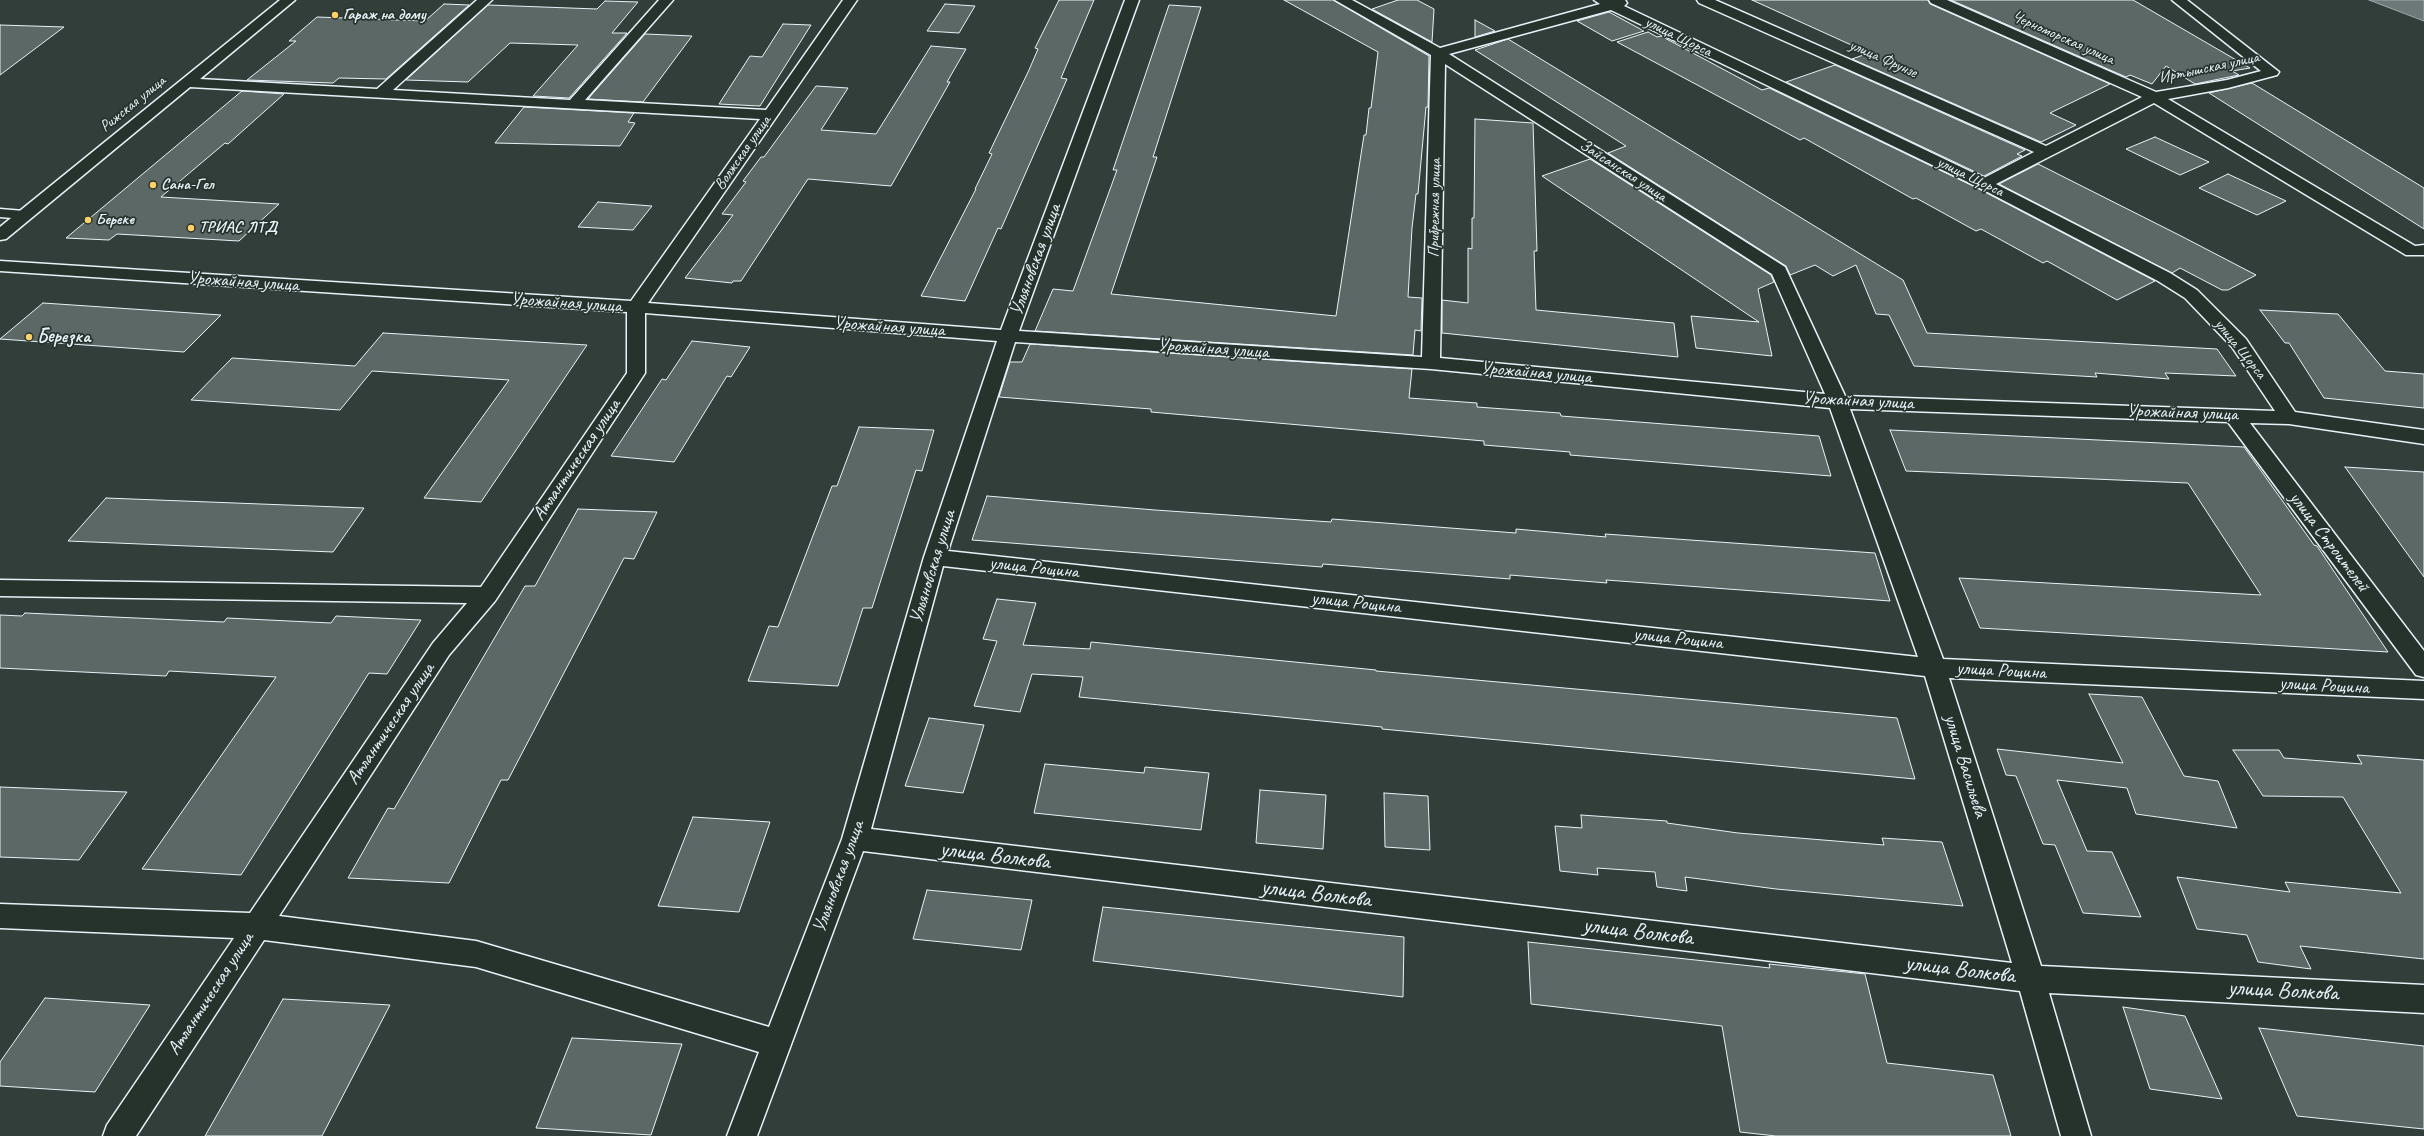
<!DOCTYPE html>
<meta charset="utf-8">
<style>
body{margin:0}
canvas{display:block;background:#323e39}
</style>
<canvas width="2424" height="1136"></canvas>
<script>
const ctx = document.querySelector('canvas').getContext('2d');
ctx.lineJoin = 'round';
function fillPath(path, color) {
  ctx.fillStyle = color;
  ctx.fill(path, 'evenodd');
}
function poly(rows) {
  const path = new Path2D();
  for (const r of rows) {
    path.moveTo(r[0], r[1]);
    for (let i = 2; i < r.length; i += 2) path.lineTo(r[i], r[i + 1]);
  }
  return path;
}
function trace(path, color, width, dash) {
  ctx.strokeStyle = color;
  ctx.lineWidth = width;
  ctx.lineCap = dash ? 'butt' : 'round';
  ctx.setLineDash(dash || []);
  ctx.stroke(path);
}
function drawText(font, color, halo, rows, align = 'center') {
  ctx.font = font + ' Caveat,sans-serif';
  ctx.lineWidth = 3.5;
  ctx.setLineDash([]);
  ctx.textBaseline = 'middle';
  ctx.strokeStyle = halo;
  ctx.fillStyle = color;
  for (const [text, x, y, turn = 0] of rows) {
    ctx.save();
    ctx.translate(x, y);
    ctx.rotate((+turn || 0) * Math.PI / 180);
    ctx.textAlign = isNaN(turn) ? turn : align;
    if (halo) ctx.strokeText(text, 0, 0);
    ctx.fillText(text, 0, 0);
    ctx.restore();
  }
}
const water = poly([
 [2369,0,2424,0,2424,21,2369,0]
]);
fillPath(water, '#6d7978');
trace(water, '#9ea9ab', 1);
const building = poly([
 [1059,0,1094,0,1061,78,1067,79,1001,229,998,228,965,301,921,296,976,189,975,189,992,154,989,153,1029,70,1038,49,1035,48,1059,0],
 [1284,0,1333,0,1429,56,1428,107,1426,107,1418,194,1416,194,1412,228,1408,297,1422,298,1421,331,1415,330,1413,355,1035,331,1053,289,1073,291,1117,170,1113,170,1169,5,1201,7,1153,157,1157,157,1111,294,1336,316,1364,135,1366,135,1369,108,1371,108,1378,52,1284,0],
 [1398,0,1417,0,1434,9,1432,42,1372,9,1398,0],
 [1752,0,1928,0,1930,4,2110,84,2050,113,2076,125,2041,142,1852,59,1869,53,1752,0],
 [1951,0,2133,0,2250,68,2232,71,2239,75,2195,84,2166,66,2152,84,2130,75,2126,77,1951,0],
 [605,1,638,2,612,33,627,33,569,98,533,96,578,45,510,43,468,82,406,80,488,5,597,9,605,1],
 [444,4,469,5,386,79,339,78,333,83,247,80,296,41,289,41,317,17,425,21,444,4],
 [945,4,975,6,959,33,927,31,945,4],
 [1609,12,1644,31,1612,41,1577,21,1609,12],
 [1475,20,1495,31,1475,37,1475,20],
 [783,24,811,25,760,106,719,104,750,56,762,57,783,24],
 [0,25,64,27,0,75,0,25],
 [1648,32,1657,37,1661,36,1762,90,1769,88,1977,188,2155,281,2117,300,2047,261,2043,263,1981,229,1976,231,1916,198,1913,199,1804,138,1800,140,1617,42,1648,32],
 [645,34,692,36,643,102,588,99,645,34],
 [1508,39,1903,280,1927,333,2217,349,2236,376,2165,373,2169,379,2095,373,2097,377,1914,366,1889,315,1876,314,1856,265,1833,276,1815,265,1790,275,1786,266,1608,153,1626,146,1475,50,1508,39],
 [931,46,966,49,947,82,950,82,891,186,808,179,741,281,733,281,732,283,685,278,733,215,722,214,746,182,743,181,761,157,764,157,816,86,848,88,821,130,876,134,931,46],
 [1835,65,2025,150,2017,154,2022,156,1984,176,1786,82,1835,65],
 [2252,83,2424,188,2424,229,2209,93,2252,83],
 [242,91,284,94,228,144,225,143,161,197,279,204,239,241,117,234,109,240,66,238,242,91],
 [524,107,634,113,628,122,635,123,620,146,495,143,524,107],
 [1475,119,1533,123,1537,251,1534,251,1536,310,1674,323,1678,357,1442,333,1442,300,1468,303,1468,248,1472,249,1472,218,1474,218,1475,119],
 [2155,137,2209,162,2180,175,2126,149,2155,137],
 [1590,159,1771,275,1774,282,1758,289,1772,356,1696,348,1691,316,1759,322,1542,176,1590,159],
 [2038,164,2181,236,2256,275,2228,290,2222,290,2180,268,2172,273,1999,184,2038,164],
 [2228,174,2286,201,2257,215,2199,188,2228,174],
 [598,202,652,206,633,230,578,227,598,202],
 [43,303,221,315,184,352,0,339,43,303],
 [2260,310,2338,314,2385,371,2424,374,2424,408,2324,398,2289,343,2285,343,2260,310],
 [383,333,587,345,481,502,424,498,509,380,372,371,340,410,191,400,232,358,355,366,383,333],
 [692,341,750,347,731,377,727,376,674,462,611,456,662,379,666,380,692,341],
 [1030,344,1412,369,1409,398,1477,403,1477,407,1560,413,1561,416,1819,436,1831,476,1570,455,1570,452,1484,445,1484,441,1151,412,1151,409,999,397,1010,362,1022,362,1030,344],
 [859,427,934,430,922,471,916,470,872,608,863,608,838,686,748,681,769,626,778,627,832,486,837,486,859,427],
 [1890,430,2244,447,2314,545,2317,546,2388,652,1980,628,1959,578,2261,595,2188,483,1906,471,1890,430],
 [2345,467,2424,472,2424,577,2345,467],
 [987,496,1155,510,1331,522,1332,519,1516,533,1516,529,1606,537,1605,534,1875,553,1890,601,1606,580,1607,583,1510,575,1510,579,1323,564,1322,567,972,540,987,496],
 [106,498,364,508,333,552,68,541,106,498],
 [578,509,657,512,634,559,624,558,508,780,501,780,449,883,348,878,388,808,394,809,525,586,535,586,578,509],
 [997,599,1036,603,1023,645,1090,649,1091,642,1376,670,1376,671,1897,718,1915,779,1382,729,1382,727,1079,697,1083,677,1032,674,1020,712,974,706,997,641,983,639,997,599],
 [25,613,224,622,227,618,331,623,336,616,421,620,387,674,369,673,241,875,142,869,276,677,169,671,166,676,0,668,0,615,22,616,25,613],
 [2089,694,2142,697,2184,776,2218,781,2237,828,2136,814,2127,788,2057,780,2087,851,2112,852,2141,917,2083,913,2055,845,2043,844,2016,776,2006,775,1997,749,2123,763,2089,694],
 [929,718,984,725,963,793,905,786,929,718],
 [2233,750,2279,750,2284,758,2362,764,2357,755,2424,760,2424,959,2300,946,2311,969,2258,962,2247,935,2197,929,2177,877,2290,892,2285,882,2401,893,2343,797,2263,796,2233,750],
 [1045,764,1144,773,1145,767,1209,773,1201,830,1034,813,1045,764],
 [0,787,127,792,79,860,0,857,0,787],
 [1260,790,1326,795,1323,849,1256,843,1260,790],
 [1384,793,1428,796,1430,850,1385,847,1384,793],
 [1581,815,1667,821,1667,823,1738,833,1884,845,1882,838,1942,842,1963,906,1776,889,1685,877,1687,891,1657,887,1655,872,1597,868,1598,875,1560,871,1555,826,1582,828,1581,815],
 [693,817,770,822,739,912,658,906,693,817],
 [927,890,1032,900,1021,950,913,939,927,890],
 [1103,907,1404,937,1403,997,1093,961,1103,907],
 [1528,942,1770,968,1769,964,1865,974,1887,1063,1993,1075,2011,1136,1776,1136,1740,1132,1722,1026,1531,1004,1528,942],
 [45,998,150,1005,95,1092,0,1086,0,1062,45,998],
 [283,999,390,1005,322,1136,205,1136,283,999],
 [2123,1007,2185,1016,2222,1099,2150,1089,2123,1007],
 [2259,1028,2424,1046,2424,1129,2297,1116,2259,1028],
 [572,1038,682,1044,651,1135,536,1128,572,1038]
]);
fillPath(building, '#5c6865');
trace(building, '#e8f1f8', 1);
const lane = poly([
 [0,209,24,211,30,215,24,219,0,217,0,209]
]);
const street = poly([
 [280,0,295,0,200,79,377,89,477,0,492,0,393,90,570,100,659,0,673,0,585,100,766,110,843,0,857,0,648,303,1001,330,1125,0,1139,0,1019,331,1422,357,1431,55,1335,0,1352,0,1440,48,1600,4,1594,0,1625,0,1627,3,1624,6,1984,178,2034,152,1699,3,1697,0,1715,0,2046,146,2142,97,1931,3,1929,0,1947,0,2156,92,2227,80,2261,71,2172,0,2187,0,2279,72,2277,75,2228,88,2168,99,2415,246,2424,245,2424,255,2406,255,2154,103,1996,184,2170,273,2197,290,2246,339,2295,412,2424,430,2424,444,2289,424,2250,423,2424,651,2424,677,2416,675,2228,422,1850,409,1943,659,2424,681,2424,699,1949,678,2041,966,2424,985,2424,1013,2049,993,2091,1136,2061,1136,2020,991,863,851,757,1136,727,1136,759,1052,476,967,264,940,136,1136,103,1136,107,1125,234,938,0,928,0,904,250,913,433,643,467,603,0,596,0,580,481,587,627,373,627,312,0,271,0,261,631,301,760,119,190,87,6,239,0,240,0,227,280,0],
 [1611,10,1978,187,2158,281,2185,298,2232,347,2275,411,1845,396,1785,267,1449,54,1611,10],
 [1445,64,1772,274,1825,394,1440,358,1445,64],
 [645,313,997,341,924,557,842,839,769,1027,476,941,279,916,449,655,495,601,645,373,645,313],
 [1015,342,1431,369,1830,408,1918,657,948,551,1015,342],
 [943,566,1925,676,2012,963,871,829,943,566]
]);
trace(lane, '#e8f1f8', 3);
trace(street, '#e8f1f8', 3);
fillPath(lane, '#26332d');
fillPath(street, '#26332d');
for (const [x, y, r, color] of [
 [335,15,4,"#ffd166"],
 [153,185,4,"#ffd166"],
 [88,220,4,"#ffd166"],
 [191,228,4,"#ffd166"],
 [29,337,4,"#ffd166"]
]) {
  const dot = new Path2D();
  dot.arc(x, y, r, 0, 2 * Math.PI);
  ctx.fillStyle = color;
  ctx.fill(dot);
  trace(dot, '#26332d', 1.5);
}
drawText('bold 16px', '#e8f1f8', '#26332d', [
 ["Гараж на дому",343,15],
 ["Сана-Гел",161,185],
 ["Береке",96,220],
 ["ТРИАС ЛТД",199,228]
], 'left');
drawText('16px', '#e8f1f8', '#26332d', [
 ["улица Щорса",1678,37,26],
 ["Черноморская улица",2063,38,24],
 ["улица Фрунзе",1883,59,24],
 ["Иртышская улица",2209,68,-12],
 ["Рижская улица",133,104,-39],
 ["Волжская улица",743,153,-55],
 ["Зайсанская улица",1623,171,33],
 ["улица Щорса",1970,177,26],
 ["Прибрежная улица",1435,208,-89],
 ["улица Щорса",2240,349,51]
]);
drawText('19px', '#e8f1f8', '#26332d', [
 ["Ульяновская улица",1036,260,-70],
 ["Урожайная улица",243,282,4],
 ["Урожайная улица",566,303,4],
 ["Урожайная улица",889,327,4],
 ["Урожайная улица",1213,349,4],
 ["Урожайная улица",1536,373,5],
 ["Урожайная улица",1858,401,3],
 ["Урожайная улица",2182,413,2],
 ["Атлантическая улица",577,460,-56],
 ["улица Строителей",2329,542,53],
 ["Ульяновская улица",933,567,-73],
 ["улица Рощина",1034,568,6],
 ["улица Рощина",1356,603,6],
 ["улица Рощина",1678,639,6],
 ["улица Рощина",2001,671,3],
 ["улица Рощина",2324,686,3],
 ["Атлантическая улица",391,724,-56],
 ["улица Васильева",1965,766,73],
 ["Ульяновская улица",839,877,-70],
 ["Атлантическая улица",211,994,-57]
]);
drawText('bold 19px', '#e8f1f8', '#26332d', [
 ["Березка",37,337]
], 'left');
drawText('23px', '#e8f1f8', '#26332d', [
 ["улица Волкова",995,856,7],
 ["улица Волкова",1316,894,7],
 ["улица Волкова",1638,932,7],
 ["улица Волкова",1960,970,7],
 ["улица Волкова",2283,991,3]
]);
</script>
